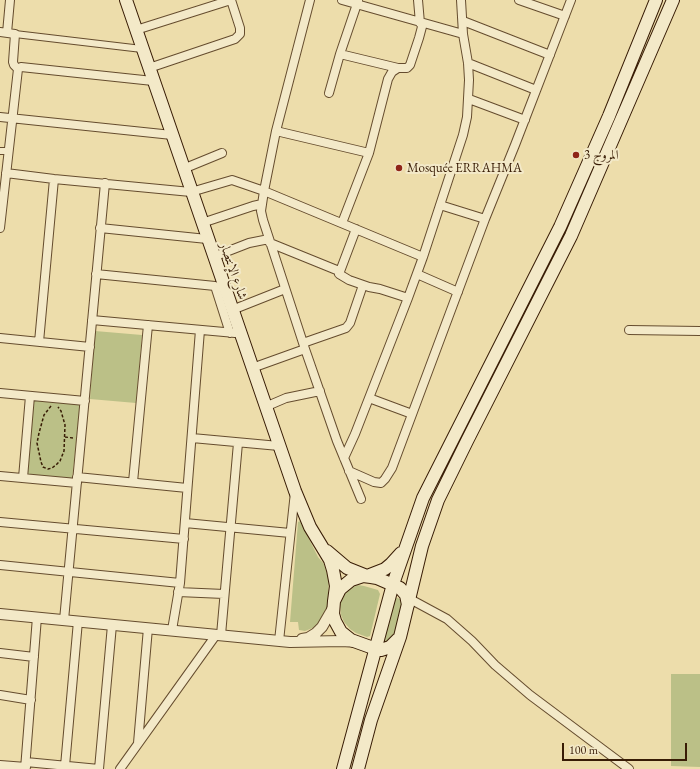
<!DOCTYPE html>
<meta charset="utf-8">
<style>
body{margin:0}
#map{position:relative;width:700px;height:769px;overflow:hidden;background:#edddab;font-family:"EB Garamond",serif}
canvas{display:block}
.scale{position:absolute;left:562px;top:743px;width:125px;height:18px;box-sizing:border-box;border:2px solid #381c05;border-top:0;padding-left:5px;font-size:12px;line-height:14px;white-space:nowrap;color:#381c05;-webkit-text-stroke:3px #f3e9c8;paint-order:stroke}
</style>
<div id="map">
<canvas width="700" height="769"></canvas>
<div class="scale">100 m</div>
</div>
<script>
const ctx = document.querySelector('canvas').getContext('2d');
ctx.lineJoin = 'round';
function fillPath(path, color) {
  ctx.fillStyle = color;
  ctx.fill(path, 'evenodd');
}
function poly(rows) {
  const path = new Path2D();
  for (const r of rows) {
    path.moveTo(r[0], r[1]);
    for (let i = 2; i < r.length; i += 2) path.lineTo(r[i], r[i + 1]);
  }
  return path;
}
function trace(path, color, width, dash) {
  ctx.strokeStyle = color;
  ctx.lineWidth = width;
  ctx.lineCap = dash ? 'butt' : 'round';
  ctx.setLineDash(dash || []);
  ctx.stroke(path);
}
function drawText(font, color, halo, rows, align = 'center') {
  ctx.font = font + ' "EB Garamond",Amiri,serif';
  ctx.lineWidth = 4;
  ctx.setLineDash([]);
  ctx.textBaseline = 'middle';
  ctx.strokeStyle = halo;
  ctx.fillStyle = color;
  for (const [text, x, y, turn = 0] of rows) {
    ctx.save();
    ctx.translate(x, y);
    ctx.rotate((+turn || 0) * Math.PI / 180);
    ctx.textAlign = isNaN(turn) ? turn : align;
    if (halo) ctx.strokeText(text, 0, 0);
    ctx.fillText(text, 0, 0);
    ctx.restore();
  }
}
fillPath(poly([
 [95,331,142,335,136,403,90,399],
 [34,400,80,405,72,480,26,475],
 [300,521,318,557,324,564,329,581,327,607,326,613,315,627,305,631,299,630,298,622,290,622,298,522],
 [358,585,364,586,378,590,380,594,370,636,367,637,356,633,350,629,344,622,341,615,340,603,344,594,352,587],
 [395,597,400,599,402,607,395,635,388,641,384,642,383,641],
 [671,674,700,674,700,767,671,766]
]), '#bbc087');
const pedestrian = poly([
 [15,34,142,49],
 [0,151,9,151]
]);
const minor = poly([
 [310,0,276,131,264,191,261,211,263,220,305,349,337,441,361,499],
 [342,0,463,34],
 [418,0,420,23],
 [519,0,565,16],
 [358,1,340,54,398,68],
 [463,21,550,55],
 [136,30,231,0],
 [0,32,15,34,13,62,14,65,18,69],
 [7,33,10,0],
 [468,63,536,90],
 [149,68,235,39,240,34,240,28,231,0],
 [329,93,340,54],
 [469,99,525,120],
 [0,117,172,135],
 [276,131,369,153,342,223],
 [369,153,388,79,392,72,398,68,407,68,410,65,419,38,423,23],
 [183,169,222,153],
 [6,173,54,179,191,192,232,180,264,191,423,257],
 [440,205,485,219],
 [202,223,253,206,262,204],
 [0,228,18,69,21,67,153,81],
 [100,228,207,239],
 [356,229,339,274,349,280,369,287,380,289,408,298],
 [270,243,339,271],
 [213,257,249,243,269,239],
 [96,274,215,286,230,333],
 [417,274,458,292],
 [232,310,285,289],
 [92,320,235,333],
 [629,330,700,331],
 [0,338,90,347],
 [39,342,54,179],
 [303,343,346,328,350,323,363,285],
 [252,368,305,349],
 [0,393,85,401],
 [369,398,412,414],
 [265,407,286,398,320,391],
 [192,438,279,446],
 [344,458,355,434,408,298,423,257,463,135,467,117,469,80,468,63,463,34,461,0],
 [349,471,374,482,381,483,385,479,392,468,485,219,515,145,571,0],
 [0,476,77,483],
 [77,477,187,488],
 [23,478,30,396],
 [133,482,148,325],
 [0,522,184,539],
 [185,523,290,533],
 [0,565,180,583],
 [178,592,224,594],
 [410,599,447,619,472,641,495,665,530,695,629,769],
 [64,620,105,183],
 [172,630,180,583,200,330],
 [221,635,238,443],
 [279,641,295,492],
 [0,653,34,657],
 [0,695,31,700],
 [138,743,148,628],
 [26,762,99,769,112,625],
 [0,765,26,767],
 [65,766,78,621],
 [25,769,37,617],
 [120,769,216,635]
]);
const tertiary = poly([
 [0,614,290,642,342,641,357,642],
 [302,639,308,638,316,633,322,627,333,608]
]);
const secondary = poly([
 [126,0,295,491,310,527,330,560,333,570,336,586,334,601],
 [327,551,347,568,367,576,385,569,391,564,401,553],
 [398,639,390,647,381,650,376,649,351,640,341,632,335,621,333,614,334,601,340,589,351,580,363,576,371,577,377,578,400,588,406,595,408,605],
 [343,769,393,584,423,498,560,227,609,116,656,0],
 [358,769,371,720,400,637,422,546,438,500,467,441,571,236,673,0]
]);
trace(pedestrian, '#654c2e', 8);
trace(minor, '#654c2e', 10);
trace(tertiary, '#654c2e', 12);
trace(secondary, '#381c05', 14);
trace(poly([
 [51,406,44,415,39,433,37,443,41,462,43,467,48,469,52,468,56,465,60,461,64,451,65,425,61,411,58,407],
 [65,437,73,438]
]), '#381c05', 1.5, [3, 2]);
trace(pedestrian, '#f3e9c8', 6);
trace(minor, '#f3e9c8', 8);
trace(tertiary, '#f3e9c8', 10);
trace(secondary, '#f3e9c8', 12);
for (const [x, y, r, color] of [
 [576,155,4,"#8f2418"],
 [399,168,4,"#8f2418"]
]) {
  const dot = new Path2D();
  dot.arc(x, y, r, 0, 2 * Math.PI);
  ctx.fillStyle = color;
  ctx.fill(dot);
  trace(dot, '#f3e9c8', 1.5);
}
drawText('13px', '#381c05', '#f3e9c8', [
 ["المروج 3",584,155],
 ["Mosquée ERRAHMA",407,168]
], 'left');
drawText('13px', '#381c05', '#f3e9c8', [
 ["شارع الإنتصار",233,271,71]
]);
</script>
